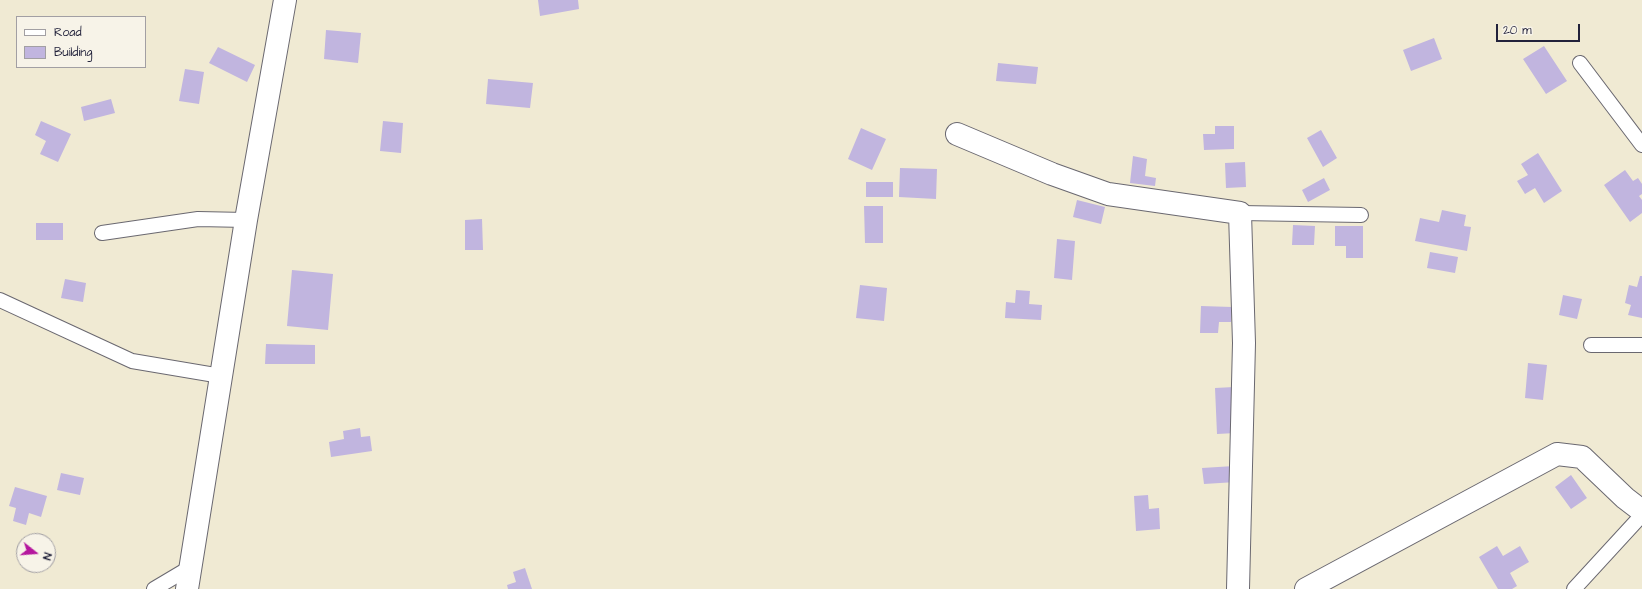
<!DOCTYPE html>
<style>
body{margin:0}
#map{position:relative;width:1642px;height:589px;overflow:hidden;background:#f0ead3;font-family:"Architects Daughter",sans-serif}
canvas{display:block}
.legend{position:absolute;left:16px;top:16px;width:130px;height:52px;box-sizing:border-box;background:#f7f3e8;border:1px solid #a29fa3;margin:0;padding:5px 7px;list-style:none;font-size:12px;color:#22223b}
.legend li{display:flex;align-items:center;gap:8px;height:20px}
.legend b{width:20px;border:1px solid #a29fa3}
.north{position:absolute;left:16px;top:533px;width:40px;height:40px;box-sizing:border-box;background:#f7f3e8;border:1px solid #a29fa3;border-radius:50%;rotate:107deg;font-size:11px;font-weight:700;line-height:16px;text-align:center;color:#22223b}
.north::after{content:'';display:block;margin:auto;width:14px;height:18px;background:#b5179e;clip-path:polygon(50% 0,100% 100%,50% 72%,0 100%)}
.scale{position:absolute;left:1496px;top:24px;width:84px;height:18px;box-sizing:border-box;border:2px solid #22223b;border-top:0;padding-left:5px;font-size:12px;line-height:14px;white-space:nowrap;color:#22223b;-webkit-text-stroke:3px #f7f3e8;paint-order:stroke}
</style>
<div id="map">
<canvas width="1642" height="589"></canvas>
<ul class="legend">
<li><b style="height:5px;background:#fff"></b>Road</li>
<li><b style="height:11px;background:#c1b5df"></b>Building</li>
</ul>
<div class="north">N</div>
<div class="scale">20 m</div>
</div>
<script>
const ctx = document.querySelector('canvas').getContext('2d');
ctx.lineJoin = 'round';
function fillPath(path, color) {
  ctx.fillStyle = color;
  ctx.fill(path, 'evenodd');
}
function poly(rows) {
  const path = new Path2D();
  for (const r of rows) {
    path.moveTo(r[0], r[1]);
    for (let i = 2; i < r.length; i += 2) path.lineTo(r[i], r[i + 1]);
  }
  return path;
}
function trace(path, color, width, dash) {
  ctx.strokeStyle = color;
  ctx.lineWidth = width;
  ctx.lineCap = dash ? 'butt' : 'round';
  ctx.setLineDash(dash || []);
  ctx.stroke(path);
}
fillPath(poly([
 [538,0,578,0,579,9,540,16],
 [326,30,361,33,358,63,324,59],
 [1434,38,1442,59,1411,71,1403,50],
 [1544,46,1567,81,1546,94,1523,59],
 [218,47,255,65,247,82,209,63],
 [998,63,1038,67,1036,84,996,81],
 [185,69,204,72,199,104,179,101],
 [488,79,533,83,530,108,486,104],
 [111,99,115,113,84,121,81,107],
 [41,121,71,134,58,162,40,154,46,141,35,135],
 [383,121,403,123,401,153,380,151],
 [1215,126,1234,126,1234,149,1204,150,1203,134,1215,134],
 [861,128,886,139,872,170,848,159],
 [1321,130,1337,158,1323,167,1307,138],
 [1538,153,1562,191,1544,203,1535,188,1525,194,1517,181,1528,175,1521,164],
 [1133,156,1147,159,1145,176,1156,178,1155,186,1130,183],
 [1245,162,1246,187,1226,188,1225,163],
 [900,168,937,169,936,199,899,197],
 [1625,170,1633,181,1638,178,1642,184,1642,194,1639,196,1642,200,1642,213,1630,222,1604,185],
 [1324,178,1330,190,1308,202,1302,190],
 [866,182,893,182,893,197,866,197],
 [1077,200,1105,207,1101,224,1073,217],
 [864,206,883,206,883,243,865,243],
 [1442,210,1466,215,1464,226,1471,227,1467,251,1415,241,1420,218,1439,222],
 [482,219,483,250,465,250,465,220],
 [36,223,63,223,63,240,36,240],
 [1293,225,1315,226,1314,245,1292,245],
 [1335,226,1363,226,1363,258,1346,258,1346,246,1335,246],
 [1057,239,1075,241,1072,280,1054,278],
 [1430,252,1458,257,1455,273,1427,268],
 [292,270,333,274,328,330,287,326],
 [1640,276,1642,276,1642,318,1628,315,1631,305,1625,303,1629,285,1637,287],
 [65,279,86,283,83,302,61,298],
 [860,285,887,288,884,321,856,318],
 [1016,290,1030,291,1029,304,1042,305,1041,320,1005,318,1006,302,1015,303],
 [1563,295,1582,299,1577,319,1559,315],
 [1201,306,1232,307,1231,322,1219,322,1218,333,1200,333],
 [266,344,315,345,315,364,265,364],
 [1528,363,1547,365,1543,400,1525,398],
 [1234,387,1236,433,1217,434,1215,388],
 [360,428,361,437,370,436,372,451,331,457,329,442,344,439,343,431],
 [1234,466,1236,482,1204,484,1202,468],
 [61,473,84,478,80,495,57,490],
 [1571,475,1587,498,1571,509,1555,487],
 [15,487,47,496,41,517,29,513,26,525,13,521,16,508,9,506],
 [1148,495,1149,509,1159,508,1160,529,1136,531,1134,496],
 [1497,546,1503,556,1520,546,1529,562,1510,573,1517,586,1512,589,1498,589,1479,557],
 [525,568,532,589,508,589,507,585,516,582,513,572]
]), '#c1b5df');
const lane = poly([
 [1580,63,1642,145],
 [1240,213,1361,215],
 [102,233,198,219,246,220],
 [0,300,132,361,221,376],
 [1591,345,1642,345],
 [154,589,191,567],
 [1574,589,1642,515]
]);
const street = poly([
 [957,134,1052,174,1108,194,1240,213,1244,343,1238,589],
 [187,589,246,220,285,0],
 [1306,589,1557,454,1582,457,1625,498,1642,511]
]);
trace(lane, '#6a6870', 16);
trace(street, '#6a6870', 24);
trace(lane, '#fff', 14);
trace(street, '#fff', 22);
</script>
